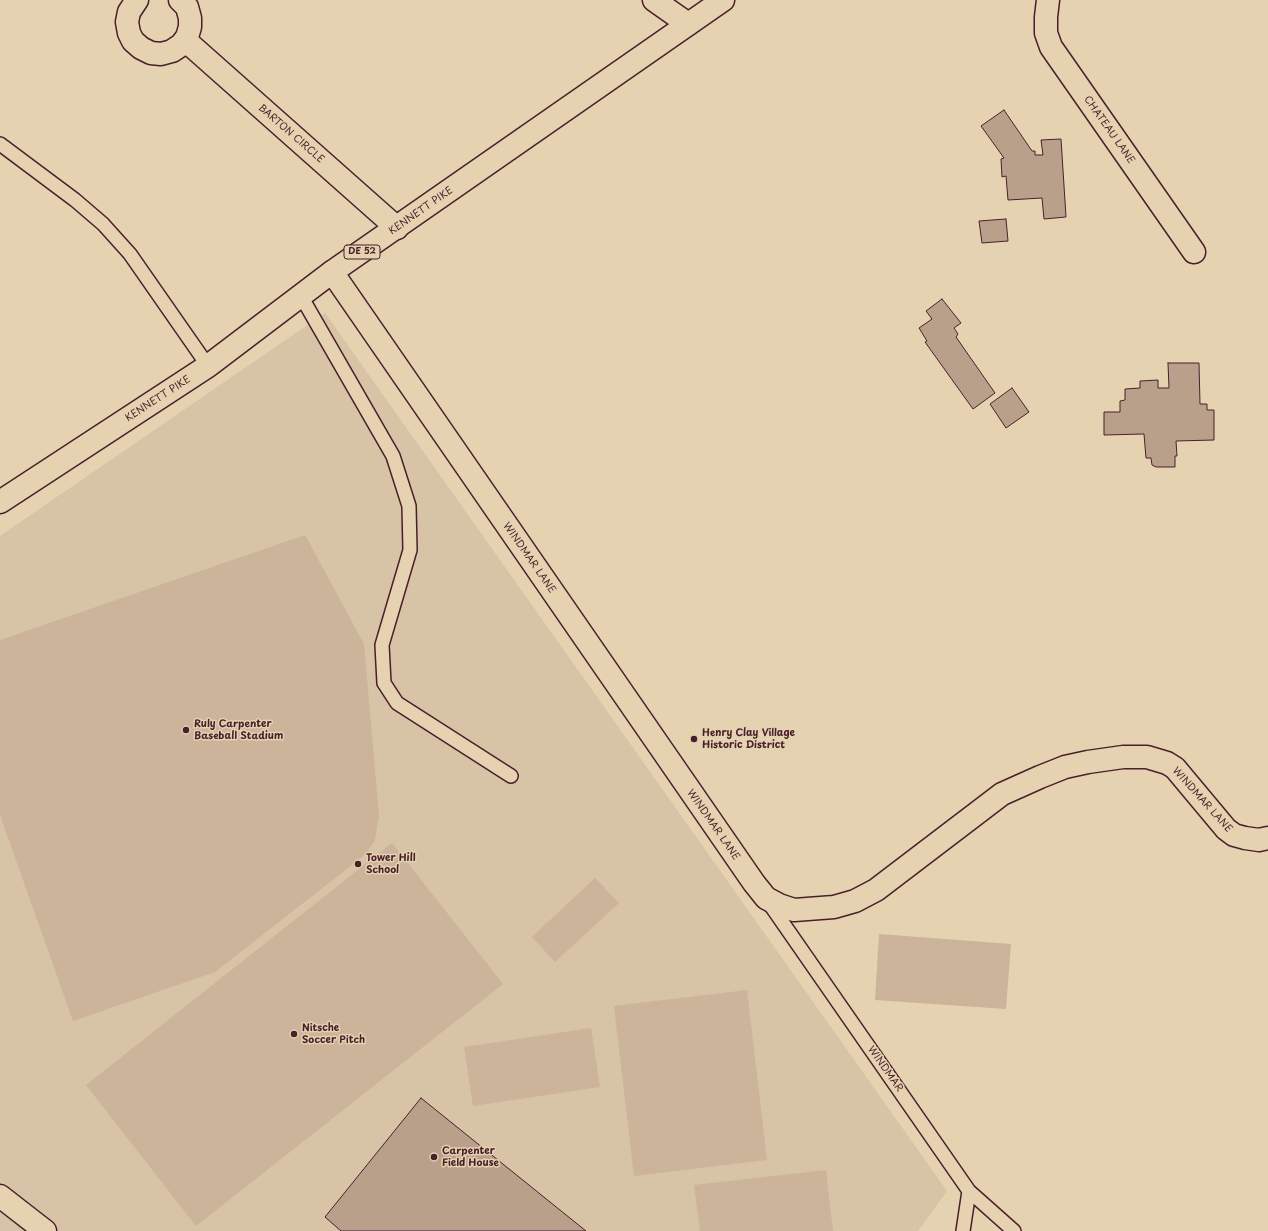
<!DOCTYPE html>
<style>
body{margin:0}
canvas{display:block;background:#e4d2b0}
</style>
<canvas width="1268" height="1231"></canvas>
<script>
const ctx = document.querySelector('canvas').getContext('2d');
ctx.lineJoin = 'round';
function fillPath(path, color) {
  ctx.fillStyle = color;
  ctx.fill(path, 'evenodd');
}
function poly(rows) {
  const path = new Path2D();
  for (const r of rows) {
    path.moveTo(r[0], r[1]);
    for (let i = 2; i < r.length; i += 2) path.lineTo(r[i], r[i + 1]);
  }
  return path;
}
function trace(path, color, width, dash) {
  ctx.strokeStyle = color;
  ctx.lineWidth = width;
  ctx.lineCap = dash ? 'butt' : 'round';
  ctx.setLineDash(dash || []);
  ctx.stroke(path);
}
function drawText(font, color, halo, rows, align = 'center') {
  ctx.font = font + ' "Playpen Sans",sans-serif';
  ctx.lineWidth = 3;
  ctx.setLineDash([]);
  ctx.textBaseline = 'middle';
  ctx.strokeStyle = halo;
  ctx.fillStyle = color;
  for (const [text, x, y, turn = 0] of rows) {
    ctx.save();
    ctx.translate(x, y);
    ctx.rotate((+turn || 0) * Math.PI / 180);
    ctx.textAlign = isNaN(turn) ? turn : align;
    if (halo) ctx.strokeText(text, 0, 0);
    ctx.fillText(text, 0, 0);
    ctx.restore();
  }
}
fillPath(poly([
 [325,313,947,1191,918,1231,0,1231,0,536]
]), '#d7c3a5');
fillPath(poly([
 [305,535,364,644,379,816,375,840,368,851,362,857,215,972,73,1021,0,815,0,640],
 [392,843,503,984,196,1226,86,1085],
 [595,878,619,903,555,962,532,937],
 [879,934,1011,944,1006,1009,875,1000],
 [747,990,767,1160,634,1176,614,1006],
 [591,1028,600,1087,473,1106,464,1047],
 [826,1170,833,1231,700,1231,694,1185]
]), '#cbb49a');
const building = poly([
 [1004,110,1032,151,1035,151,1035,155,1043,155,1041,140,1061,139,1066,217,1044,219,1042,198,1008,200,1006,176,1002,177,1001,159,1004,158,981,126,1004,110],
 [1006,219,1008,241,982,243,979,221,1006,219],
 [942,299,961,323,954,328,958,334,956,337,995,393,973,409,925,342,927,341,919,328,932,319,926,311,942,299],
 [1168,363,1199,363,1200,404,1207,404,1207,410,1214,410,1214,440,1176,441,1177,456,1175,456,1175,467,1156,467,1152,465,1151,458,1146,458,1144,434,1104,435,1104,412,1120,412,1120,401,1125,400,1125,389,1140,388,1140,381,1158,380,1158,388,1169,388,1168,363],
 [1012,388,1029,412,1006,428,990,404,1012,388],
 [421,1098,586,1231,341,1231,325,1217,421,1098]
]);
fillPath(building, '#b9a08b');
trace(building, '#4a1f2b', 1);
const lane = poly([
 [0,144,75,200,103,224,130,254,208,366],
 [301,296,393,456,409,506,410,550,382,645,384,683,397,703,511,776],
 [769,903,969,1191,1014,1231],
 [963,1231,969,1191]
]);
const street = poly([
 [137,0,129,12,127,22,129,33,133,41,141,48,151,53,161,54,172,51,181,45,187,37,190,27,190,18,187,7,180,0],
 [654,0,688,24],
 [1048,0,1046,17,1046,33,1051,47,1194,252],
 [185,40,397,228],
 [332,272,754,883,766,898,779,905,794,910,834,907,855,901,876,890,1002,794,1040,777,1065,767,1088,762,1123,757,1147,757,1167,763,1175,768,1226,829,1234,835,1245,838,1259,840,1268,838]
]);
const secondary = poly([
 [0,1196,45,1231]
]);
const primary = poly([
 [0,502,208,366,332,272,723,0]
]);
trace(lane, '#4a1f2b', 16);
trace(street, '#4a1f2b', 25);
trace(secondary, '#4a1f2b', 25);
trace(primary, '#4a1f2b', 25);
trace(lane, '#e4d2b0', 13);
trace(street, '#e4d2b0', 22);
trace(secondary, '#e4d2b0', 22);
trace(primary, '#e4d2b0', 22);
for (const [x, y, r, color] of [
 [186,730,4,"#4a1f2b"],
 [694,739,4,"#4a1f2b"],
 [358,864,4,"#4a1f2b"],
 [294,1034,4,"#4a1f2b"],
 [434,1157,4,"#4a1f2b"]
]) {
  const dot = new Path2D();
  dot.arc(x, y, r, 0, 2 * Math.PI);
  ctx.fillStyle = color;
  ctx.fill(dot);
  trace(dot, '#e4d2b0', 1.5);
}
for (const [x, y, w] of [
 [362,252,36]
]) {
  const box = new Path2D();
  box.roundRect(x - w / 2, y - 7, w, 14, 3);
  ctx.fillStyle = '#e4d2b0';
  ctx.fill(box);
  trace(box, '#4a1f2b', 1);
}
drawText('bold 9px', '#4a1f2b', null, [
 ["DE 52",362,252]
]);
drawText('10px', '#4a1f2b', '#e4d2b0', [
 ["CHATEAU LANE",1109,130,55],
 ["BARTON CIRCLE",291,134,41],
 ["KENNETT PIKE",421,211,-35],
 ["KENNETT PIKE",158,399,-33],
 ["WINDMAR LANE",529,558,55],
 ["WINDMAR LANE",1202,800,48],
 ["WINDMAR LANE",713,825,55],
 ["WINDMAR",885,1069,55]
]);
drawText('bold 10px', '#4a1f2b', '#e4d2b0', [
 ["Ruly Carpenter",194,724],
 ["Baseball Stadium",194,736],
 ["Henry Clay Village",702,733],
 ["Historic District",702,745],
 ["Tower Hill",366,858],
 ["School",366,870],
 ["Nitsche",302,1028],
 ["Soccer Pitch",302,1040],
 ["Carpenter",442,1151],
 ["Field House",442,1163]
], 'left');
</script>
